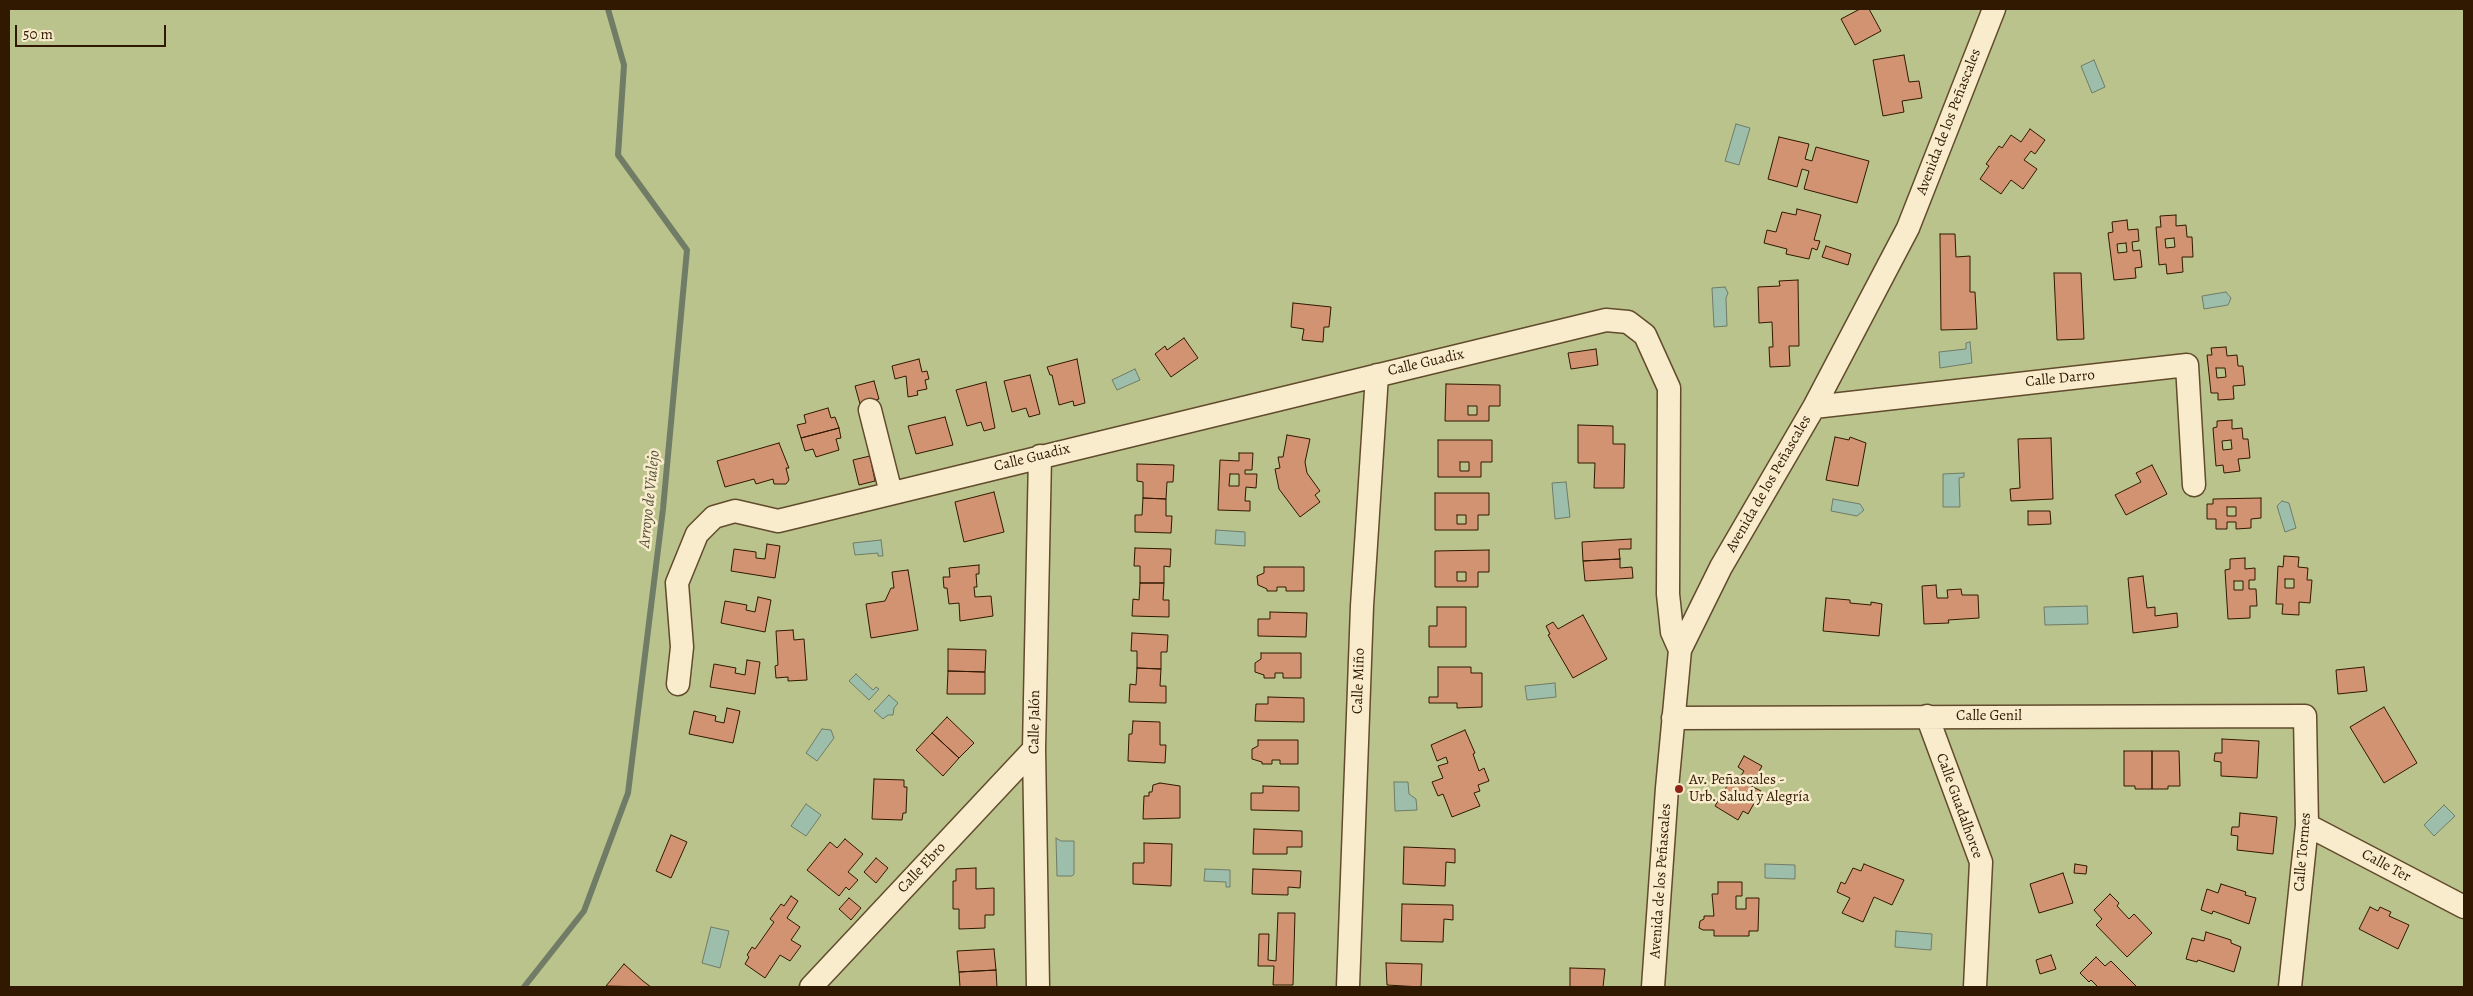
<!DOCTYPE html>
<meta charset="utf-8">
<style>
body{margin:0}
#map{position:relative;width:2473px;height:996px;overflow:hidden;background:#f4e2b1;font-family:Alegreya,serif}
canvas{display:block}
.frame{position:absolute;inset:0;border:10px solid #301900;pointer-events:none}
.scale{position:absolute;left:15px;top:25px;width:151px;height:22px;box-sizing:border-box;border:2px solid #301900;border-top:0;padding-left:6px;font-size:15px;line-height:18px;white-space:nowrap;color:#301900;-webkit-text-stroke:4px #f8eccc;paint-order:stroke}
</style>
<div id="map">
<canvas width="2473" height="996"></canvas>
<div class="frame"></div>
<div class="scale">50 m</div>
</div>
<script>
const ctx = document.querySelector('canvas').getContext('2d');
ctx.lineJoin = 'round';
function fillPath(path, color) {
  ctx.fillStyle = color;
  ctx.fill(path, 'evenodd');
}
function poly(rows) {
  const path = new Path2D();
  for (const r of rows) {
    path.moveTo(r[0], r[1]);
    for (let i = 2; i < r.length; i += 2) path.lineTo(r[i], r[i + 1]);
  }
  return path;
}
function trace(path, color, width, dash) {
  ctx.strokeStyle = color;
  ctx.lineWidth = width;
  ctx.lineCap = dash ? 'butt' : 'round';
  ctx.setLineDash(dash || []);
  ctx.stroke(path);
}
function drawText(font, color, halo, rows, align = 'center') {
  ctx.font = font + ' Alegreya,serif';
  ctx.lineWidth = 5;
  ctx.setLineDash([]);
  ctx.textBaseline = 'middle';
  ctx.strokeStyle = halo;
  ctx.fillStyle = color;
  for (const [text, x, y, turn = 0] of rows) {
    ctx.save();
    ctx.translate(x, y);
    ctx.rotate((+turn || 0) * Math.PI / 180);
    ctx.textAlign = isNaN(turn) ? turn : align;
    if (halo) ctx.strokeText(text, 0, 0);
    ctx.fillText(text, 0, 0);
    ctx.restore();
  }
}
fillPath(poly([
 [9,9,2464,9,2464,987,9,987]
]), '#bbc38c');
const water = poly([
 [2094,60,2105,87,2092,93,2081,66,2094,60],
 [1736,124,1750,128,1739,165,1725,161,1736,124],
 [1725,287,1728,293,1726,298,1727,326,1714,327,1712,288,1725,287],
 [2226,292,2231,298,2228,305,2204,309,2202,296,2226,292],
 [1970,342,1972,363,1940,368,1939,352,1966,349,1966,343,1970,342],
 [1135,369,1140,380,1117,390,1112,380,1135,369],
 [1964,473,1964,477,1959,478,1960,507,1943,507,1943,474,1964,473],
 [1566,482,1570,517,1555,519,1552,483,1566,482],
 [1833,499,1860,504,1864,510,1857,516,1831,511,1833,499],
 [2282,501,2289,503,2296,528,2285,532,2277,506,2282,501],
 [1216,530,1245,532,1245,546,1215,544,1216,530],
 [881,540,883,556,878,556,878,553,855,555,853,543,881,540],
 [2087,606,2088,624,2045,625,2044,607,2087,606],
 [856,674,873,690,876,687,879,689,869,700,849,681,856,674],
 [1555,683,1556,697,1527,700,1525,686,1555,683],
 [889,695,898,703,894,708,893,715,888,715,883,719,874,711,889,695],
 [822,729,831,730,834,738,817,761,806,753,822,729],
 [1394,782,1408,782,1409,794,1416,799,1417,810,1395,811,1394,782],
 [806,804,821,815,806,836,791,826,806,804],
 [2444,805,2455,816,2434,836,2424,825,2444,805],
 [1056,838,1061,841,1074,841,1074,874,1072,876,1057,876,1056,838],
 [1765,864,1795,865,1795,879,1765,878,1765,864],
 [1205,869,1230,870,1230,887,1226,887,1226,882,1204,881,1205,869],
 [711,927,729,931,720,968,702,963,711,927],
 [1896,931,1932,934,1931,950,1895,947,1896,931]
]);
fillPath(water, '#9cbeaa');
trace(water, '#717c66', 1);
trace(poly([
 [524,987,584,911,628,793,663,509,687,250,618,155,624,65,608,9]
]), '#717c66', 6);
const building = poly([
 [1860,9,1869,9,1881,31,1855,45,1841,19,1860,9],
 [1904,55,1909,82,1919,81,1922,98,1902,101,1904,112,1883,116,1873,60,1904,55],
 [2030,129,2045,140,2035,154,2031,151,2024,160,2037,169,2023,189,2011,180,2001,194,1980,179,1989,166,1986,164,1999,146,2002,148,2011,135,2021,142,2030,129],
 [1779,137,1809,144,1805,159,1812,161,1816,147,1869,161,1857,203,1804,189,1809,171,1802,169,1797,187,1768,179,1779,137],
 [1797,209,1821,215,1814,240,1820,241,1817,250,1812,248,1809,259,1786,254,1787,249,1764,243,1767,230,1776,232,1782,212,1796,215,1797,209],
 [2176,215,2176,226,2186,225,2187,237,2192,237,2193,257,2182,257,2183,272,2167,274,2166,264,2159,265,2156,227,2161,227,2160,216,2176,215],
 [2174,238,2175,247,2166,248,2165,239,2174,238],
 [2127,220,2128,230,2138,229,2139,241,2132,242,2133,251,2140,250,2142,267,2135,268,2136,278,2114,280,2108,233,2113,232,2112,222,2127,220],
 [2126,243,2127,252,2118,253,2117,244,2126,243],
 [1940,234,1955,234,1956,257,1970,256,1970,292,1975,292,1977,329,1941,330,1940,234],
 [1826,246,1851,254,1848,265,1822,257,1826,246],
 [2054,273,2081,273,2084,339,2057,340,2054,273],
 [1798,280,1799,346,1789,346,1790,366,1770,367,1769,347,1773,347,1772,322,1759,323,1758,287,1780,286,1779,281,1798,280],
 [1293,303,1331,307,1329,327,1324,327,1323,342,1302,340,1304,329,1291,327,1293,303],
 [1184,338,1198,358,1171,377,1155,354,1165,346,1167,350,1184,338],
 [2226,347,2227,356,2237,355,2238,366,2243,366,2245,385,2233,386,2234,399,2218,400,2218,393,2211,393,2207,355,2212,355,2211,348,2226,347],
 [2216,368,2225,368,2226,377,2217,378,2216,368],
 [1596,349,1598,365,1571,369,1568,353,1596,349],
 [919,359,922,372,927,371,929,379,925,380,927,389,917,391,918,395,908,397,906,376,895,379,892,366,919,359],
 [1077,359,1085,403,1074,406,1073,401,1059,405,1052,375,1050,375,1047,367,1077,359],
 [1030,375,1040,414,1029,417,1026,408,1012,412,1004,381,1030,375],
 [874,381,879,399,860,404,855,386,874,381],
 [986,382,995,428,984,431,981,422,967,426,956,390,986,382],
 [1446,384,1500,385,1500,406,1489,406,1489,421,1445,421,1446,384],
 [1468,406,1477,406,1477,415,1468,415,1468,406],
 [828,408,831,418,835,417,839,428,801,438,797,425,806,423,804,415,828,408],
 [945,417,953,445,916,454,908,426,945,417],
 [2232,420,2232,429,2242,428,2243,439,2248,439,2250,458,2238,459,2240,471,2224,473,2223,465,2216,466,2213,428,2217,427,2217,421,2232,420],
 [2231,440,2232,449,2223,450,2222,441,2231,440],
 [1578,425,1613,426,1613,444,1625,444,1624,488,1594,488,1595,463,1578,463,1578,425],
 [839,428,841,438,836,439,839,450,816,457,813,449,805,451,801,438,839,428],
 [1287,435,1310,439,1305,462,1307,473,1320,491,1315,495,1320,502,1300,517,1279,489,1275,469,1280,468,1278,457,1283,457,1287,435],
 [1835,437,1849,440,1850,437,1866,443,1858,486,1826,480,1835,437],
 [2051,438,2053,499,2011,501,2010,489,2020,488,2018,439,2051,438],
 [1438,440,1492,440,1492,462,1481,462,1481,477,1438,477,1438,440],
 [1460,462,1469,462,1469,471,1460,471,1460,462],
 [779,443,789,468,786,468,789,480,786,484,774,484,773,479,756,484,754,479,725,487,717,461,779,443],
 [1239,453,1253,453,1252,470,1245,470,1245,474,1257,474,1256,488,1246,487,1245,501,1250,501,1250,511,1218,510,1220,460,1239,461,1239,453],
 [1230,474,1239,474,1239,486,1229,486,1230,474],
 [870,456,875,481,859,485,853,460,870,456],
 [1137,464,1174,465,1173,482,1167,482,1166,499,1143,498,1143,482,1137,481,1137,464],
 [2152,465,2167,494,2126,515,2115,495,2141,482,2136,473,2152,465],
 [994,492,1004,532,964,542,955,502,994,492],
 [1435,493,1489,493,1489,515,1478,515,1478,530,1435,530,1435,493],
 [1457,515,1466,515,1466,524,1457,524,1457,515],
 [1143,498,1166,499,1166,516,1172,516,1171,533,1135,532,1135,515,1142,515,1143,498],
 [2261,498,2261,518,2251,519,2251,528,2236,529,2236,522,2227,522,2227,529,2216,529,2216,519,2207,519,2207,504,2213,504,2213,499,2261,498],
 [2227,507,2236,507,2236,516,2227,516,2227,507],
 [2028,511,2050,511,2051,524,2028,525,2028,511],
 [1631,539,1631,549,1619,549,1620,559,1583,561,1582,542,1631,539],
 [767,544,780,546,775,578,731,571,734,549,756,552,756,558,765,559,767,544],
 [1135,548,1171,549,1170,567,1164,566,1164,583,1140,583,1140,566,1134,566,1135,548],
 [1489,550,1489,572,1478,572,1478,587,1435,587,1435,551,1489,550],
 [1457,572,1466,572,1466,581,1457,581,1457,572],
 [2284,556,2299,557,2298,567,2308,568,2307,580,2312,580,2310,603,2299,602,2299,615,2282,614,2283,604,2276,604,2278,566,2283,567,2284,556],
 [2285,579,2294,579,2294,588,2285,588,2285,579],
 [2245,558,2245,569,2255,568,2255,580,2249,580,2249,589,2256,589,2257,606,2250,606,2250,618,2228,619,2225,570,2230,569,2230,559,2245,558],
 [2234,581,2243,581,2243,590,2234,590,2234,581],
 [1620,559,1620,568,1632,567,1633,578,1585,581,1583,561,1620,559],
 [979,565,979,574,976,574,977,587,974,587,975,597,991,596,993,616,960,621,959,603,949,604,947,588,944,588,943,577,950,577,949,568,979,565],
 [1264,567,1304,567,1304,591,1286,591,1286,587,1277,587,1277,591,1267,591,1267,589,1258,585,1257,576,1264,573,1264,567],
 [908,570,918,630,871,638,866,604,885,601,891,588,894,588,892,572,908,570],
 [2143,576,2147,608,2155,607,2155,616,2177,613,2178,627,2133,633,2128,578,2143,576],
 [1140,583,1164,583,1163,600,1169,600,1169,617,1132,616,1133,599,1139,600,1140,583],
 [1936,585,1937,598,1948,598,1947,590,1961,589,1962,595,1978,595,1979,618,1948,620,1949,623,1924,624,1922,586,1936,585],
 [758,597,771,600,765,632,721,623,725,601,747,605,746,610,755,612,758,597],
 [1826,598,1850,600,1850,603,1871,605,1871,602,1882,604,1879,636,1823,631,1826,598],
 [1437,607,1466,607,1466,647,1429,647,1429,626,1437,626,1437,607],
 [1270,612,1307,613,1306,637,1258,636,1258,619,1270,619,1270,612],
 [1583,615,1607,659,1573,678,1548,635,1550,634,1546,626,1553,622,1558,629,1583,615],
 [793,630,794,640,804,639,807,680,788,681,788,677,776,678,775,666,778,665,776,631,793,630],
 [1132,633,1168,635,1167,652,1161,652,1161,669,1137,668,1137,651,1131,651,1132,633],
 [948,649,986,650,985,672,948,671,948,649],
 [1261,653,1301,653,1301,678,1283,678,1283,673,1275,673,1275,678,1264,678,1264,675,1255,672,1255,663,1261,659,1261,653],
 [747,660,760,662,755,694,710,687,714,664,736,668,735,673,745,675,747,660],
 [1438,667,1471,667,1471,673,1482,673,1482,707,1457,708,1457,703,1429,703,1429,697,1438,697,1438,667],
 [2364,667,2367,691,2338,694,2336,670,2364,667],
 [1137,668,1161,669,1160,686,1166,686,1166,703,1129,702,1130,684,1136,685,1137,668],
 [948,671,985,672,985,694,947,694,948,671],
 [1268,697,1304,698,1304,722,1255,721,1256,704,1268,704,1268,697],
 [2384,707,2417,763,2384,783,2350,727,2384,707],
 [727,708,740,711,733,743,689,734,694,711,716,716,715,721,724,723,727,708],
 [947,717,974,743,959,758,932,733,947,717],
 [1133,721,1160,722,1160,745,1166,745,1165,763,1128,761,1129,734,1132,734,1133,721],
 [1465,730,1475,753,1473,754,1479,771,1484,768,1489,781,1478,785,1480,791,1474,793,1480,806,1452,817,1443,794,1438,796,1432,782,1443,778,1438,766,1448,763,1446,757,1437,761,1431,745,1465,730],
 [932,733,959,758,943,776,916,750,932,733],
 [2222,739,2259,741,2257,778,2221,776,2221,762,2214,761,2215,753,2222,753,2222,739],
 [1258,740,1298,740,1298,764,1280,764,1280,760,1272,760,1272,764,1262,764,1262,762,1252,759,1252,749,1258,746,1258,740],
 [2124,751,2152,751,2152,789,2135,789,2135,786,2124,786,2124,751],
 [2152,751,2179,751,2180,786,2168,786,2168,789,2152,789,2152,751],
 [1744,756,1762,766,1751,786,1761,791,1748,814,1743,811,1738,820,1715,806,1733,776,1739,779,1744,771,1738,767,1744,756],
 [874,779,904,780,904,787,907,787,906,813,903,813,902,820,872,819,874,779],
 [1160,783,1180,786,1180,818,1143,819,1144,796,1149,796,1149,792,1152,792,1153,785,1160,783],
 [1263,786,1299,787,1299,811,1251,810,1251,793,1263,793,1263,786],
 [2240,813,2277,817,2273,854,2237,850,2238,836,2231,835,2232,827,2239,827,2240,813],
 [1254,829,1302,831,1302,847,1287,847,1287,854,1253,854,1254,829],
 [671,835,687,842,671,878,656,871,671,835],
 [845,839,863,854,848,872,858,880,849,890,846,887,839,896,807,870,830,842,837,848,845,839],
 [1144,843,1172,844,1171,886,1133,884,1133,863,1144,863,1144,843],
 [1404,847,1455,849,1455,863,1446,862,1445,886,1403,884,1404,847],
 [876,858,888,868,876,883,864,872,876,858],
 [1864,864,1904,880,1892,905,1874,897,1863,922,1842,913,1850,898,1837,892,1841,882,1845,884,1853,868,1861,871,1864,864],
 [2075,864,2087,866,2086,874,2074,873,2075,864],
 [976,868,976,889,994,888,994,915,985,915,985,928,959,929,959,909,953,909,953,881,956,881,956,869,976,868],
 [1253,869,1301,871,1300,888,1288,887,1288,895,1252,894,1253,869],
 [2063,873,2073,903,2039,913,2030,884,2063,873],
 [1718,882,1742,882,1742,896,1736,896,1736,909,1746,909,1746,898,1759,898,1758,931,1749,931,1749,936,1714,936,1714,930,1703,930,1699,928,1700,921,1704,919,1704,916,1714,916,1712,894,1718,894,1718,882],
 [2221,884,2246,892,2245,895,2256,898,2249,924,2213,911,2212,914,2201,910,2207,889,2218,893,2221,884],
 [2110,894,2119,903,2117,906,2129,919,2134,914,2152,933,2127,957,2096,925,2102,919,2094,910,2110,894],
 [791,896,798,901,787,918,800,927,791,940,801,946,790,961,780,955,765,978,745,964,749,957,747,955,752,947,755,949,774,922,770,919,781,904,784,906,791,896],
 [849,898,861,908,851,920,839,909,849,898],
 [1402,904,1453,905,1453,920,1444,919,1443,942,1401,941,1402,904],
 [2370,907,2378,911,2380,907,2391,912,2389,916,2409,925,2398,949,2359,929,2370,907],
 [1278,913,1295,913,1293,985,1273,985,1274,966,1258,966,1259,934,1269,934,1268,960,1276,961,1278,913],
 [2206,932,2231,940,2231,943,2241,947,2234,972,2198,960,2197,962,2186,959,2192,938,2204,941,2206,932],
 [994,949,996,970,959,972,957,951,994,949],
 [2051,955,2056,969,2040,974,2036,960,2051,955],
 [2096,957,2105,966,2111,961,2137,987,2098,987,2091,980,2089,982,2080,973,2096,957],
 [1386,963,1422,964,1421,987,1387,985,1386,963],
 [624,964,643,981,651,987,606,986,624,964],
 [1570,968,1605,969,1603,987,1570,987,1570,968],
 [996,970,997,987,960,987,959,972,996,970]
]);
fillPath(building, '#d29373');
trace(building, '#301900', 1);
const street = poly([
 [1814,407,2187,365,2194,485],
 [870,410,891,493],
 [678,684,682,647,677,583,697,534,714,517,735,511,778,521,1606,320,1628,322,1645,335,1669,388,1668,594,1672,632,1680,650],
 [1927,716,1981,862,1975,987],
 [1673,718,2305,716,2307,825,2290,987],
 [2307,825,2464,907],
 [811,987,1034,749],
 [1038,987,1034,749,1040,456],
 [1348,987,1362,606,1377,375],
 [1653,987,1667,788,1680,650,1721,567,1814,407,1908,228,1994,9]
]);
trace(street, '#614b2c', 25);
trace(street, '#f8eccc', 22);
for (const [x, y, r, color] of [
 [1679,789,5,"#8f2418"]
]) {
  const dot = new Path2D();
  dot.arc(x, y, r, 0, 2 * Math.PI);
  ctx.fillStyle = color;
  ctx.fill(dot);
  trace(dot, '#f8eccc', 2);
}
drawText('15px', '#301900', '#f8eccc', [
 ["Avenida de los Peñascales",1949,122,-69],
 ["Calle Guadix",1426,363,-13],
 ["Calle Darro",2060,379,-6],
 ["Calle Guadix",1032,458,-14],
 ["Avenida de los Peñascales",1769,484,-60],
 ["Calle Miño",1359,681,-88],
 ["Calle Genil",1989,716],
 ["Calle Jalón",1035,722,-89],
 ["Calle Guadalhorce",1959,806,70],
 ["Calle Tormes",2303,852,-85],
 ["Calle Ter",2386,866,28],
 ["Calle Ebro",922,868,-47],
 ["Avenida de los Peñascales",1661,881,-86]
]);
drawText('15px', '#301900', '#f8eccc', [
 ["Av. Peñascales -",1689,780],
 ["Urb. Salud y Alegría",1689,797]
], 'left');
drawText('italic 16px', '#56533c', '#f8eccc', [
 ["Arroyo de Vialejo",650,499,-84]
]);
</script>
